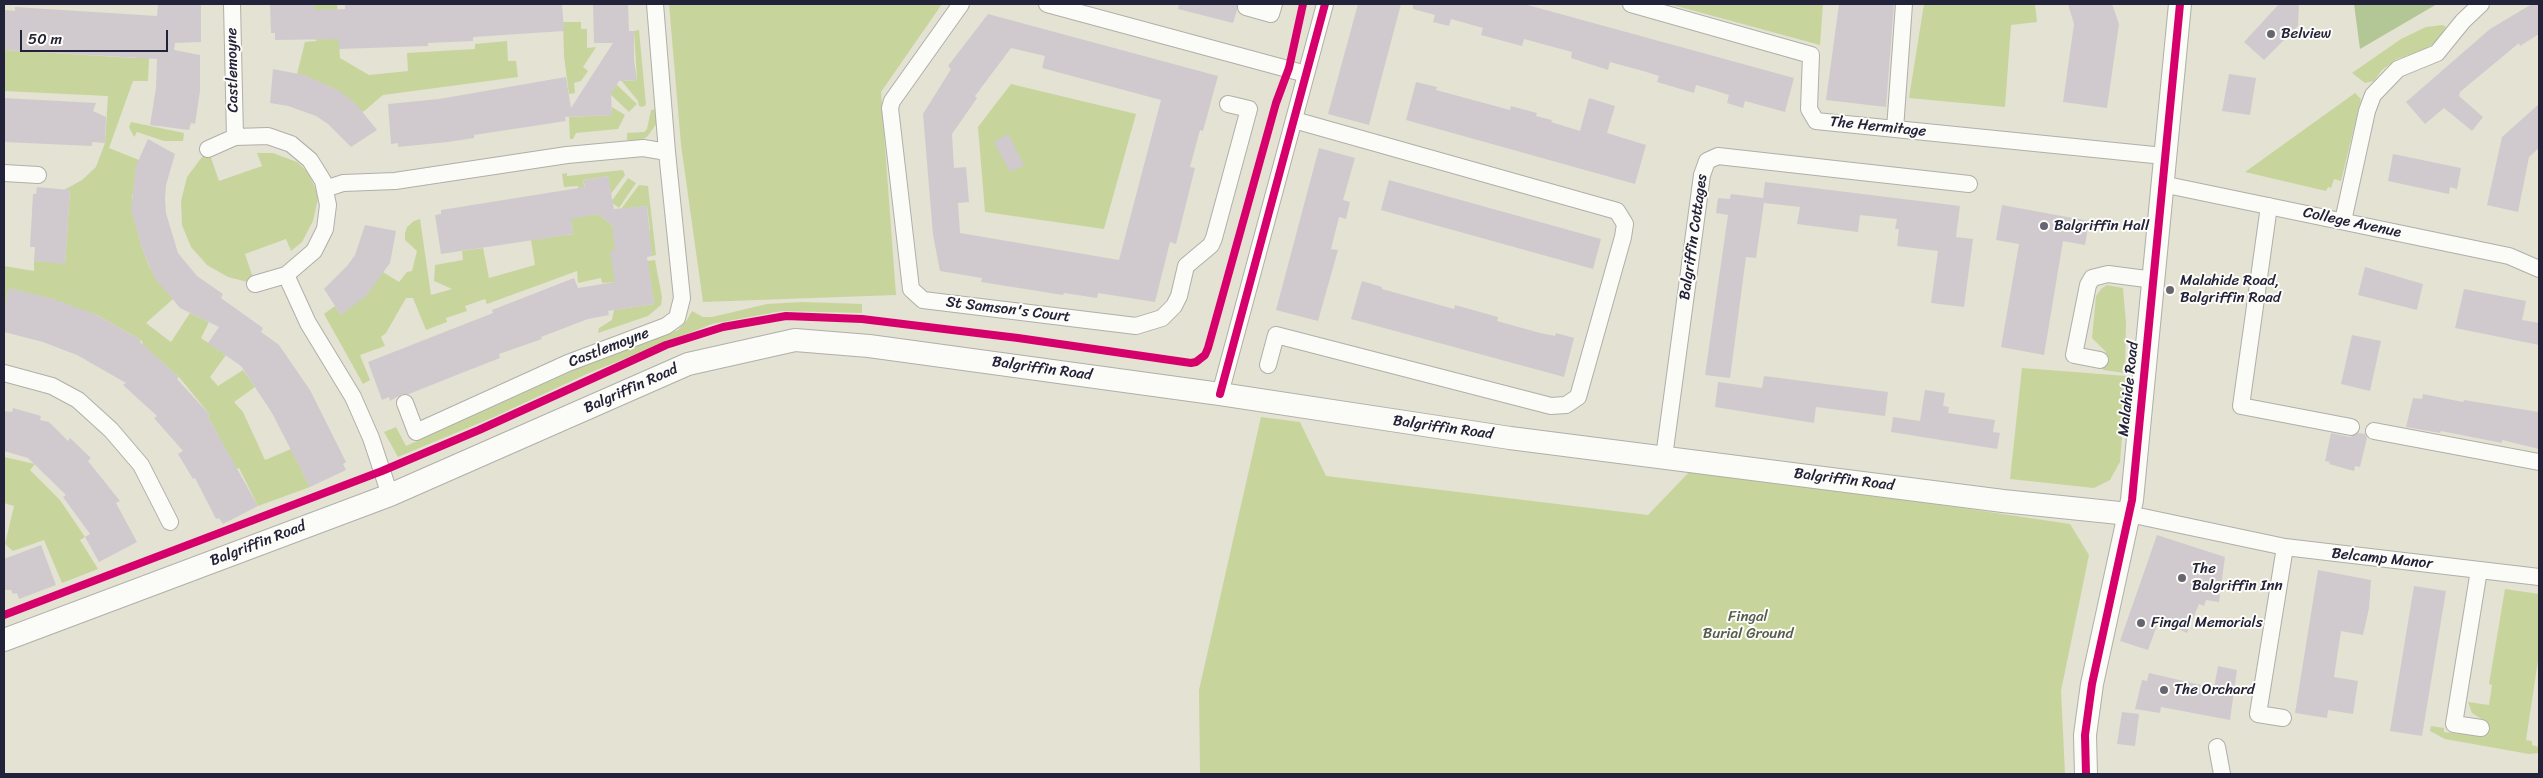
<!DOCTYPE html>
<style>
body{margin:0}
#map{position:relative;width:2543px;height:778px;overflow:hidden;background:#e4e2d3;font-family:Sriracha,sans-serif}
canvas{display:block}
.frame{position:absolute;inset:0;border:5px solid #22223b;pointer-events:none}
.scale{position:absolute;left:20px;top:30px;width:148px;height:22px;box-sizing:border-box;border:2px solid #22223b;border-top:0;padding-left:6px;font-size:15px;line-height:18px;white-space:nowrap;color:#22223b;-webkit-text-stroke:4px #fdfcf7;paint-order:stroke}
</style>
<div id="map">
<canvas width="2543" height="778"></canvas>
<div class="frame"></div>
<div class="scale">50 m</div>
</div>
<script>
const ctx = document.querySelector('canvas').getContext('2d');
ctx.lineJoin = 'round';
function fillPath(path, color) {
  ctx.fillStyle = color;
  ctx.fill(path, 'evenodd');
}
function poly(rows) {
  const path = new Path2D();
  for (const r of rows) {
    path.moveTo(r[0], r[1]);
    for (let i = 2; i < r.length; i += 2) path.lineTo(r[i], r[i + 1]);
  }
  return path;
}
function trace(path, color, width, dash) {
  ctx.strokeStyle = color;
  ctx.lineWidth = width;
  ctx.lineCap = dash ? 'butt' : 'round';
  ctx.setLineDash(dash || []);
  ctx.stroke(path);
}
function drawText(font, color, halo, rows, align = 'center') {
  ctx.font = font + ' Sriracha,sans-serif';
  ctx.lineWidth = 4;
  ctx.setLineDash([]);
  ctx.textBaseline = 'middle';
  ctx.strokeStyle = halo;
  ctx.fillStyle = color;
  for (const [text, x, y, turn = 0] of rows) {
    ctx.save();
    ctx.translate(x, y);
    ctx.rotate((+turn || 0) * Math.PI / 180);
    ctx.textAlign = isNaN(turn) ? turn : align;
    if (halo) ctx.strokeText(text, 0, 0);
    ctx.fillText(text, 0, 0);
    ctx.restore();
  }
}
fillPath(poly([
 [314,4,337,4,340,58,369,75,408,71,407,53,475,49,475,44,507,41,508,61,516,61,518,77,383,95,363,112,333,88,297,74,305,42,317,41,315,39],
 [669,4,942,4,881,92,896,295,703,302,681,145],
 [1669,4,1823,4,1820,45],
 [1924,4,2035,4,2037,22,2011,25,2005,107,1909,98],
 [563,22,581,22,581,29,587,29,587,48,596,47,583,67,588,71,581,81,574,83,575,93,569,94,564,56],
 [2443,25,2446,27,2437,41,2426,49,2397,59,2382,70,2374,81,2365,83,2352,73,2401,39,2426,27],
 [639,30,646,105,642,107,639,106,638,101,620,79,624,77,624,81,637,80,634,31],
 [150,36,148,81,133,81,109,148,139,160,132,198,134,219,142,248,150,268,173,299,146,323,171,342,190,313,209,322,201,338,226,355,210,377,218,386,243,370,255,387,234,402,243,412,265,460,291,449,310,487,258,506,239,468,236,469,213,426,208,417,210,415,179,377,147,349,129,362,143,343,141,340,97,315,9,289,4,310,4,266,34,271,34,261,65,263,70,190,64,190,82,180,96,167,105,143,108,96,4,91,4,50,135,58],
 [616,84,637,104,629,112,610,94],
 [1011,84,1136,114,1104,229,985,212,978,127],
 [2355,93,2361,99,2360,103,2341,181,2334,179,2331,188,2328,187,2326,191,2245,172],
 [612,107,625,115,618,129,576,133,573,139,570,139,569,117,612,115],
 [658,109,657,123,647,137,641,140,627,140,627,133,644,132,647,129,651,110],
 [131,122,184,133,183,141,164,141,137,132,134,137,129,127],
 [208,149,219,181,262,166,257,153,273,153,297,162,308,172,316,190,318,199,313,221,302,242,291,251,286,239,245,254,255,284,228,277,207,265,191,247,182,225,181,201,187,177],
 [623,170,625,175,607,199,608,176,583,180,590,215,598,214,612,225,614,233,650,230,647,206,621,209,639,185,648,186,656,255,652,256,650,245,616,282,602,283,601,278,578,283,577,271,487,304,485,299,465,306,467,311,446,318,447,322,426,330,413,298,406,298,386,333,381,337,385,346,360,355,370,380,363,384,324,314,335,306,341,315,383,272,399,282,407,272,412,271,417,251,405,240,405,233,407,227,414,221,420,219,431,295,452,289,434,281,435,265,463,260,462,251,483,248,489,278,535,265,531,240,573,234,567,195,579,194,578,186,564,187,562,174,567,173,567,176],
 [628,178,636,183,619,208,611,202],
 [655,260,662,297,661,305,648,316,598,333,599,328,612,320,614,310,654,304,647,261],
 [2107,285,2123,288,2126,323,2125,373,2103,370,2106,352,2092,338,2096,296,2102,288],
 [802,302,862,304,862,313,782,311,712,324,589,373,494,417,398,457,384,432,396,427,406,446,590,363,678,330,687,320,692,311,703,317,712,317,767,304],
 [2022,368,2127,376,2120,462,2110,480,2094,488,2010,479],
 [1261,417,1300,422,1326,476,1648,515,1693,468,2070,524,2089,555,2061,691,2065,774,1200,774,1199,690],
 [4,457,35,464,30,470,60,500,85,537,80,540,98,569,62,583,44,540,13,551,5,544,14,506,4,503],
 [2505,589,2539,594,2539,654,2526,740,2532,741,2532,745,2539,747,2539,753,2529,754,2445,739,2430,731,2431,726,2444,728,2444,732,2481,736,2483,720,2472,713,2468,702,2489,705,2492,685,2489,684]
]), '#c7d59d');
fillPath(poly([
 [2354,4,2437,4,2360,49]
]), '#b3c695');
fillPath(poly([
 [158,4,201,4,201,42,175,43,174,50,200,55,200,91,195,124,191,123,189,130,150,125,156,88,157,59,4,50,4,10,15,11,15,7,157,16],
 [270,4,314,4,314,10,345,9,345,5,373,4,562,4,564,31,473,37,473,41,428,43,428,46,339,49,339,39,275,40,275,33,271,33],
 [593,4,628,4,629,31,634,31,634,60,637,80,619,81,611,93,612,115,565,117,566,121,474,135,474,138,448,142,398,147,398,143,391,144,388,104,439,99,566,77,571,108,613,43,594,43],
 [1179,4,1237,4,1237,10,1233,23,1178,9],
 [1358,4,1401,4,1369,125,1328,114],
 [1413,4,1524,4,1794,78,1785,112,1745,101,1743,108,1727,103,1729,95,1713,90,1696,85,1694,93,1657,82,1659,76,1643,71,1610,62,1608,70,1571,58,1572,52,1524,39,1522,46,1481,35,1483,28,1451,19,1449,26,1433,22,1435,15,1413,9],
 [1839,4,1894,4,1886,107,1826,100],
 [2068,4,2112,4,2119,24,2107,108,2063,102,2074,24],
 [2279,4,2299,4,2298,26,2264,60,2244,42],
 [2532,4,2539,4,2539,34,2520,46,2519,43,2460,92,2459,96,2483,117,2472,131,2444,108,2425,124,2406,102,2490,29],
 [988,14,1218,76,1203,131,1200,130,1190,167,1195,168,1176,244,1170,242,1155,302,1098,293,1097,298,1064,293,1063,295,981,282,982,278,940,271,933,235,923,114,951,69,948,66],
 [1011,48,1045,56,1042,68,1161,100,1119,260,960,233,958,203,969,202,966,167,954,168,952,134,977,98,975,96],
 [273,69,304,75,340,91,356,104,377,130,351,147,328,124,316,116,288,106,270,103],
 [2229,74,2256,78,2250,115,2222,111],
 [1416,82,1437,87,1436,90,1510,110,1511,106,1537,113,1536,116,1552,120,1551,122,1580,131,1589,98,1615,106,1607,133,1646,145,1635,184,1406,120],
 [4,98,96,103,93,111,106,117,105,143,92,142,92,146,4,142],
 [2539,104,2539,148,2529,157,2518,212,2487,205,2502,137],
 [1008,134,1024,165,1010,172,994,142],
 [148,139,175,154,166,185,165,199,166,213,178,253,197,276,223,294,221,298,263,328,261,332,279,345,310,390,346,462,343,464,346,470,310,487,272,413,241,366,208,343,219,327,180,308,154,277,142,248,131,210,136,166],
 [1319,148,1355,158,1343,200,1350,202,1346,219,1339,217,1331,249,1338,250,1318,321,1276,310],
 [2393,154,2461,168,2457,189,2450,187,2449,194,2388,181],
 [608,176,614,209,647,206,652,256,647,257,654,304,608,311,609,315,588,319,541,337,542,339,499,354,500,358,459,374,409,394,402,394,390,401,389,397,382,400,368,362,493,313,492,310,574,278,578,288,615,282,610,251,615,250,612,225,598,214,571,219,573,234,441,254,435,215,441,214,441,210,585,187,583,180],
 [1389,180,1601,239,1593,269,1381,210],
 [1765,182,1960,206,1956,237,1973,239,1964,307,1931,303,1938,251,1897,246,1899,229,1895,229,1897,219,1860,215,1858,232,1797,224,1800,207,1764,203,1756,258,1746,257,1730,378,1705,375,1728,215,1716,213,1718,198,1730,199,1731,194,1763,198],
 [37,187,70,190,65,264,34,261,35,247,30,247,33,194,36,194],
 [2002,205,2089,221,2085,245,2063,241,2044,355,2001,347,2019,244,1996,240],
 [365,225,396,231,390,263,366,296,341,315,324,289,347,266,355,255],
 [2365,267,2423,284,2417,310,2358,295],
 [1362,281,1382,287,1382,289,1454,309,1455,305,1498,317,1497,321,1540,333,1555,336,1556,333,1574,338,1564,377,1351,319],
 [9,288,53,299,95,314,141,340,140,342,179,377,177,379,210,415,208,417,258,506,223,524,219,518,216,519,195,478,193,479,178,454,183,451,154,418,157,416,123,385,126,383,77,355,43,342,4,332,4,310],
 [2464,289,2526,301,2522,320,2539,323,2539,345,2455,328],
 [2352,335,2381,341,2370,391,2341,384],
 [1764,376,1888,392,1885,416,1816,407,1814,423,1715,407,1718,382,1762,388],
 [1925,390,1945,393,1943,406,1949,407,1948,413,1995,420,1993,432,2000,433,1997,449,1891,432,1893,417,1920,421],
 [2423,394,2463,402,2464,400,2539,412,2539,449,2502,440,2502,443,2441,431,2440,433,2406,427,2413,398,2422,399],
 [13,408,41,416,40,420,49,422,68,441,70,438,91,458,88,461,120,501,116,503,137,542,99,562,85,537,90,534,63,497,66,495,28,458,4,451,4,411,12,412],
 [2331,433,2350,437,2359,433,2365,434,2367,438,2360,467,2355,466,2354,471,2329,464,2330,462,2325,461],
 [2157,535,2225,557,2219,602,2206,600,2204,606,2199,604,2187,633,2159,620,2148,650,2120,641],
 [41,545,56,585,19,599,17,593,13,594,11,590,4,590,4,559],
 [2318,570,2371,580,2369,608,2363,635,2341,631,2334,677,2358,681,2353,714,2328,710,2327,718,2295,713],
 [2414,586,2446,591,2422,736,2390,731],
 [2218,666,2237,670,2230,720,2161,707,2160,713,2135,709,2142,680,2147,681,2149,673,2214,688],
 [2122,712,2139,714,2135,746,2117,744]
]), '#d0cacf');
const street = poly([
 [232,4,235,137],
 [961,4,892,101,890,108,911,289,923,300,1136,326,1162,318,1174,306,1179,296,1186,266,1211,245,1214,238,1249,109,1228,104],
 [1047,4,1306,74],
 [1631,4,1811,55,1809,109,1816,121,2164,156],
 [1246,7,1271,14,1274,4],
 [1895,129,1904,4],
 [208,149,235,137,268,136,291,144,310,160,323,181,328,205,325,229,314,251,286,275,255,284],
 [4,173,38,175],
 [2162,184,2509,256,2539,269],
 [325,189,343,183,395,181,567,155,643,148,667,152],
 [2269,206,2241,406,2351,427],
 [2343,221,2367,111,2373,95,2398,69,2437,53,2463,21,2481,4],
 [286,275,308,323,353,397,371,438,390,495],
 [2100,360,2074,355,2088,285,2092,278,2108,274,2154,280],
 [1268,365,1276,335,1551,406,1566,405,1578,397,1623,237,1625,224,1617,211,1294,120],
 [4,373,52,386,78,400,111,430,141,465,170,522],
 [1220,394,1325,4],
 [405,403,416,432,568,363,666,326,677,318,682,298,667,152,655,4],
 [2374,431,2539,462],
 [1664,457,1702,175,1707,161,1718,156,1969,184],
 [2129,514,2285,547,2539,577],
 [2479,570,2454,724,2481,728],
 [2283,718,2258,714,2285,547],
 [2217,747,2222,774]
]);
const secondary = poly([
 [4,640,390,495,688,364,795,340,869,346,1220,394,1510,438,2003,501,2129,514],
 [2086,774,2085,735,2092,684,2132,500,2180,4]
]);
trace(street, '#b0afa8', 18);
trace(secondary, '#b0afa8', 24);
trace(street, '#fbfbf8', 16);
trace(secondary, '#fbfbf8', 22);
trace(poly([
 [1220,394,1325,4],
 [4,615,382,471,479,430,666,345,723,327,786,316,862,319,1018,338,1191,363,1196,362,1205,355,1208,348,1276,103,1289,68,1303,4],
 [2086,774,2085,735,2092,684,2132,500,2180,4]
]), '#d6006c', 8);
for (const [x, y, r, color] of [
 [2271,34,5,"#666570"],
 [2044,226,5,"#666570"],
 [2170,290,5,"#666570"],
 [2182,578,5,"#666570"],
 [2141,623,5,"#666570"],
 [2164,690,5,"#666570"]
]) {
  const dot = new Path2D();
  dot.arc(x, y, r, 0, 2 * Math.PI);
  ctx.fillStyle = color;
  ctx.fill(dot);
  trace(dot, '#fdfcf7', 2);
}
drawText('15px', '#22223b', '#fdfcf7', [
 ["Belview",2281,34],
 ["Balgriffin Hall",2054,226],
 ["Malahide Road,",2180,281],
 ["Balgriffin Road",2180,298],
 ["The",2192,569],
 ["Balgriffin Inn",2192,586],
 ["Fingal Memorials",2151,623],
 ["The Orchard",2174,690]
], 'left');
drawText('15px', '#22223b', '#fdfcf7', [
 ["Castlemoyne",233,70,-91],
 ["The Hermitage",1878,127,6],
 ["College Avenue",2352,223,12],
 ["Balgriffin Cottages",1694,237,-82],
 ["St Samson's Court",1008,310,7],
 ["Castlemoyne",609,348,-21],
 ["Balgriffin Road",1042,369,8],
 ["Balgriffin Road",631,389,-24],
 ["Malahide Road",2129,389,-84],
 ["Balgriffin Road",1443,428,8],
 ["Balgriffin Road",1844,480,7],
 ["Balgriffin Road",258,544,-21],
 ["Belcamp Manor",2382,559,6]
]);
drawText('15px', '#535d4e', '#fdfcf7', [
 ["Fingal",1748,617],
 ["Burial Ground",1748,634]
]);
</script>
